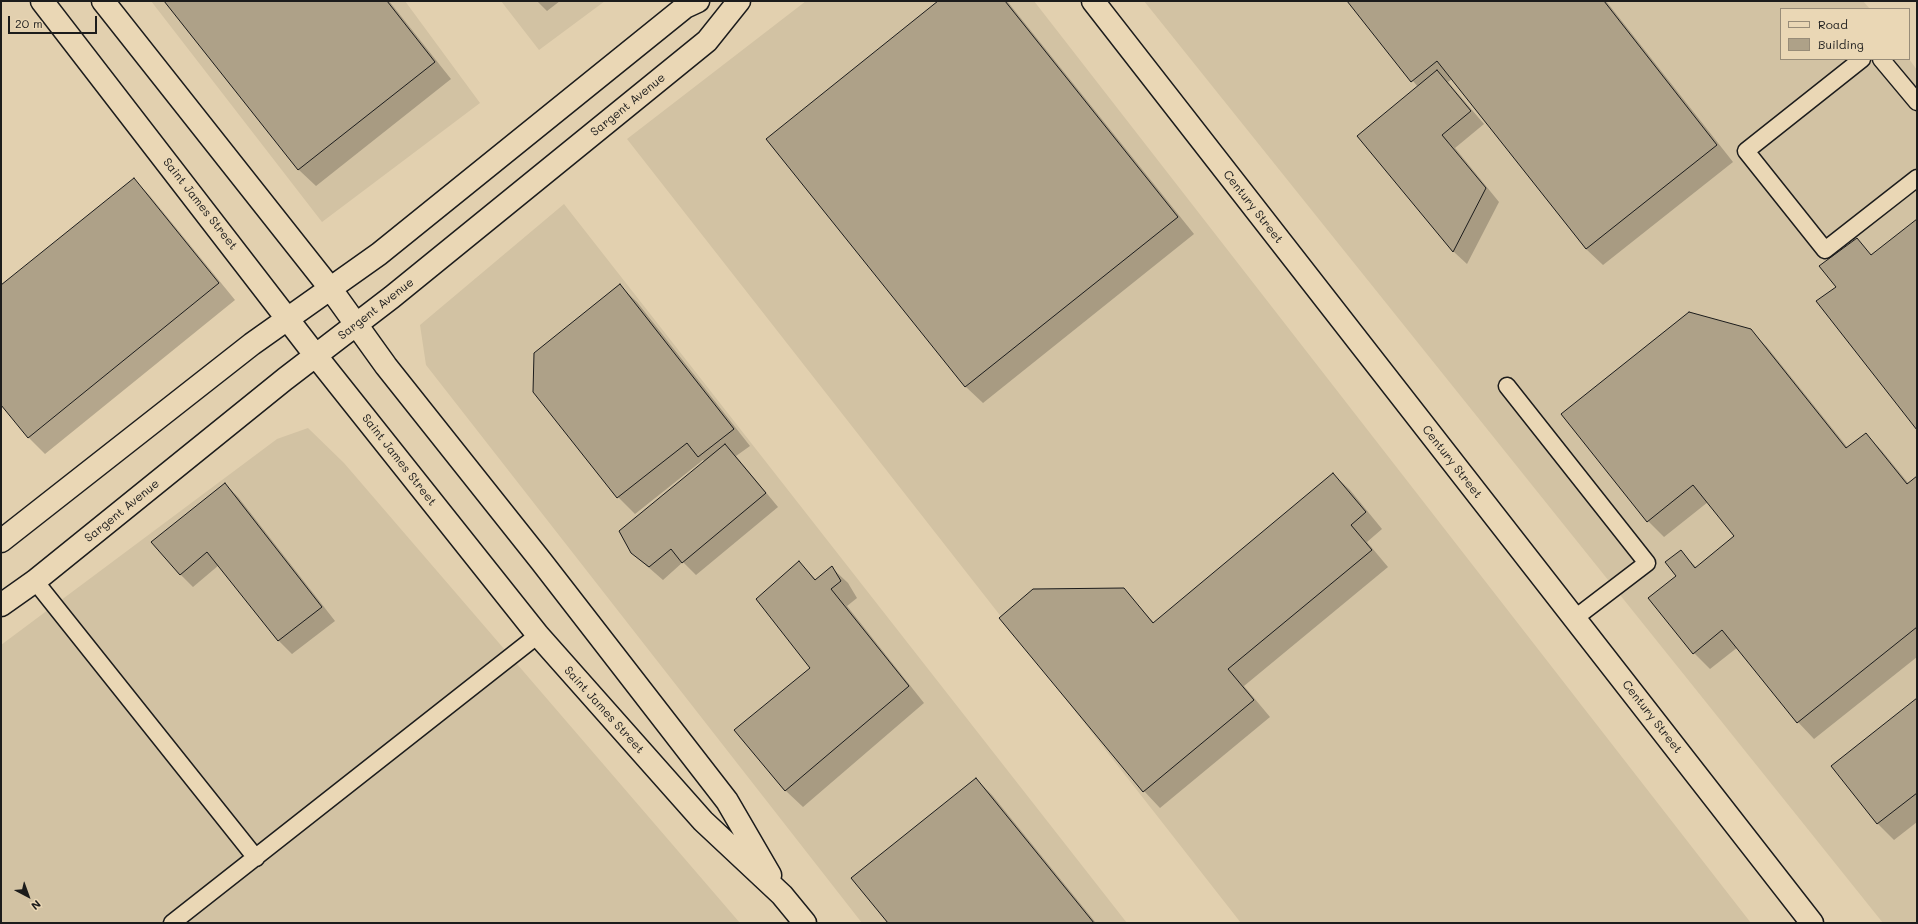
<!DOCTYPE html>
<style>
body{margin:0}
#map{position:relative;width:1918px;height:924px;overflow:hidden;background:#e2d0af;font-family:Mali,sans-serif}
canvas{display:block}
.frame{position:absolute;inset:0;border:2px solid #1c1c1c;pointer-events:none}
.legend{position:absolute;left:1780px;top:8px;width:130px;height:52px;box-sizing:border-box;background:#ead7b5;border:1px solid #988c78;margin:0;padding:5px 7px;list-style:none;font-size:12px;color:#1c1c1c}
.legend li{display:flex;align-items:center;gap:8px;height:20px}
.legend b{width:20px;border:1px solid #988c78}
.north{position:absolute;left:8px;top:876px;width:40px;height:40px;-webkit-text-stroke:3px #ead7b5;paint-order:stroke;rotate:139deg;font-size:11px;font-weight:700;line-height:16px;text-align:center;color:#1c1c1c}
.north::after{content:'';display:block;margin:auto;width:14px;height:18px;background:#1c1c1c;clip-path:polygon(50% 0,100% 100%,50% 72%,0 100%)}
.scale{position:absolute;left:8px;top:16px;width:89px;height:18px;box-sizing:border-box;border:2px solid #1c1c1c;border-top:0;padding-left:5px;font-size:12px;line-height:14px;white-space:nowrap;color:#1c1c1c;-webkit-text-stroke:3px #ead7b5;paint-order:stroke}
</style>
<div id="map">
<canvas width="1918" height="924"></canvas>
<div class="frame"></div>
<ul class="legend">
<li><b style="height:5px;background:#ead7b5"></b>Road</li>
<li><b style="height:11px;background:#aea188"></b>Building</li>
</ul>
<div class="north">N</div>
<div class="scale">20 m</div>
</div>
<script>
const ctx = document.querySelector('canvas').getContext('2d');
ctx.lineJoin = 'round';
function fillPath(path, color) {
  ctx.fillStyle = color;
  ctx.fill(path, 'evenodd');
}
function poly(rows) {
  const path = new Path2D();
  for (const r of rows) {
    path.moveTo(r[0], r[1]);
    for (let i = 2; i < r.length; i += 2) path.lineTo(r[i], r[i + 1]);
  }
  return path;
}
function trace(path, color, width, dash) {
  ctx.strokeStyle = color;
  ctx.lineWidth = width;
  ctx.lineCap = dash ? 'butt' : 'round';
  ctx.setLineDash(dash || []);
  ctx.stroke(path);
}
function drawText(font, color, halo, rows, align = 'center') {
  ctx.font = font + ' Mali,sans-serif';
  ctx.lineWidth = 3.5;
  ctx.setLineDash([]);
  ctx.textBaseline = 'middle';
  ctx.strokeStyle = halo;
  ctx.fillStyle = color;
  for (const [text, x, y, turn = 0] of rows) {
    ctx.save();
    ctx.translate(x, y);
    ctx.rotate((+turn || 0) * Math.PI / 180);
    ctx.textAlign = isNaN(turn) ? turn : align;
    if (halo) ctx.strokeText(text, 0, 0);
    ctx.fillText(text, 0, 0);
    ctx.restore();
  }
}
fillPath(poly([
 [151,1,405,1,480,103,322,222],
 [501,1,605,1,539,50],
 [806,1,1034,1,1751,923,1241,923,627,139],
 [1144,1,1863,1,1870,9,1781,9,1781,59,1909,59,1917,70,1917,923,1883,923],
 [564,204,1127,923,862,923,426,365,420,325],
 [308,428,344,463,740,923,1,923,1,645,277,439]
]), '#d2c2a3');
fillPath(poly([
 [165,1,389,1,451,79,316,186,299,170],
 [537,1,560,1,547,11],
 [940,1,1007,1,1194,234,983,403,966,387,768,139],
 [1348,1,1606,1,1733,162,1603,265,1586,249,1452,79,1448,82,1484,124,1455,148,1499,202,1467,264,1454,252,1359,136,1418,87],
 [134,179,150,196,235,300,45,454,28,437,1,403,1,287],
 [620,286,637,302,750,446,736,456,778,507,696,575,683,562,663,580,632,553,705,462,703,460,635,514,618,497,534,391],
 [1750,330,1767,347,1848,448,1866,434,1882,451,1909,484,1917,477,1917,657,1814,739,1798,722,1738,647,1710,669,1694,653,1678,576,1681,552,1697,568,1736,536,1708,502,1664,537,1648,521],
 [1333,474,1350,490,1382,529,1367,542,1388,567,1244,686,1270,717,1160,808,1144,791,1124,589,1154,623],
 [225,484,238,497,335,621,292,654,279,641,219,565,193,587,180,574],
 [799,562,816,580,831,567,848,583,857,598,847,606,924,703,803,807,786,791,736,730,811,668],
 [1917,699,1917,822,1894,840,1878,824,1832,766],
 [976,779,992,795,1096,923,889,923]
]), '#0003');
const building = poly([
 [164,1,387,1,435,62,298,170,164,1],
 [938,1,1005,1,1178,217,965,387,766,139,938,1],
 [1347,1,1604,1,1717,145,1586,249,1437,61,1411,82,1347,1],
 [1437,70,1471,111,1442,135,1486,188,1453,252,1357,136,1437,70],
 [134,178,219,283,28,438,1,405,1,285,134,178],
 [1917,219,1917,430,1816,301,1836,287,1819,266,1857,238,1871,255,1917,219],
 [620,284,734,429,698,457,687,443,617,498,533,392,534,353,620,284],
 [1689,312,1751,329,1846,448,1866,433,1907,484,1917,476,1917,627,1797,723,1722,630,1693,654,1648,598,1676,576,1665,562,1681,550,1695,568,1734,536,1693,485,1647,522,1561,414,1689,312],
 [725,444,766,493,682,563,671,549,649,567,631,553,619,531,725,444],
 [1333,473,1366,512,1351,525,1372,550,1228,669,1254,700,1143,792,999,618,1033,589,1124,588,1153,623,1333,473],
 [225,483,322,607,278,641,207,552,180,575,151,542,225,483],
 [799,561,815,580,832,566,841,581,831,589,909,686,785,791,734,730,810,668,756,599,799,561],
 [1917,698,1917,793,1877,824,1831,766,1917,698],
 [976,778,1094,923,888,923,851,878,976,778]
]);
fillPath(building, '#aea188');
trace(building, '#1c1c1c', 1);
const service = poly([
 [1862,59,1746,151,1825,250,1917,178],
 [1881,59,1917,102],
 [1507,386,1647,563,1575,618],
 [35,581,256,858],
 [172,923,538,635]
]);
const secondary = poly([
 [42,1,316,356,538,635,703,821,782,895,805,923],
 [103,1,330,288,386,366,541,561,727,801,770,875],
 [1,541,252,344,379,254,685,7,698,1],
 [1,605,35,581,285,379,392,297,707,41,739,1]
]);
const primary = poly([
 [1093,1,1812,923]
]);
trace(service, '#1c1c1c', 19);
trace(secondary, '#1c1c1c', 25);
trace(primary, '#1c1c1c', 25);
trace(service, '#ead7b5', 16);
trace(secondary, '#ead7b5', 22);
trace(primary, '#ead7b5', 22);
drawText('12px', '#1c1c1c', '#ead7b5', [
 ["Sargent Avenue",628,105,-39],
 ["Saint James Street",200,204,52],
 ["Century Street",1253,207,52],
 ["Sargent Avenue",376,309,-38],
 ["Saint James Street",399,460,52],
 ["Century Street",1452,462,52],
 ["Sargent Avenue",122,511,-39],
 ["Saint James Street",604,710,48],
 ["Century Street",1652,717,52]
]);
</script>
